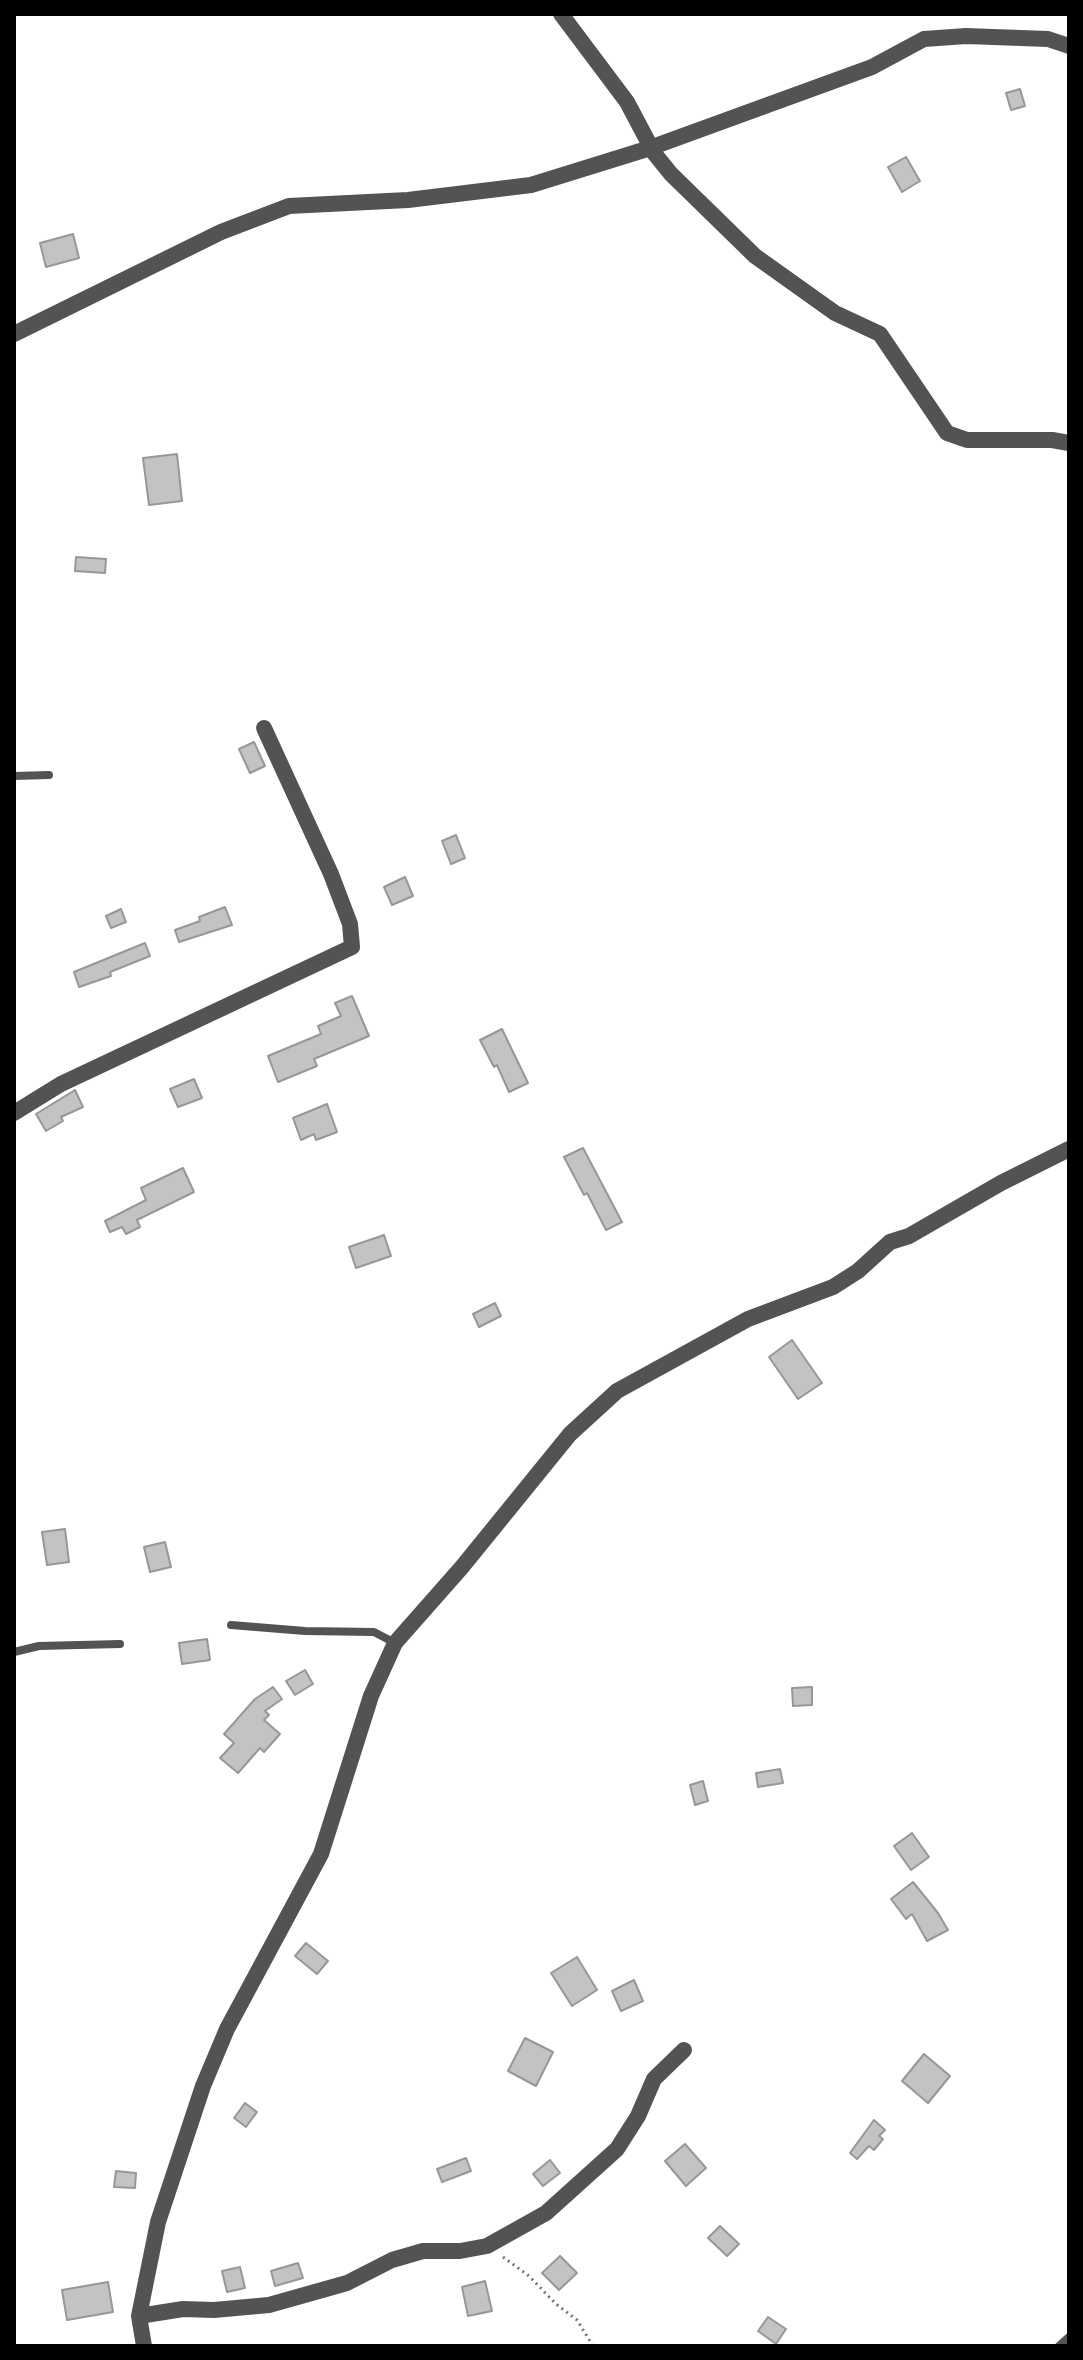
<!DOCTYPE html>
<style>
body{margin:0}
#map{position:relative;width:1083px;height:2360px;overflow:hidden;background:#fff;font-family:"Varela Round",sans-serif}
canvas{display:block}
.frame{position:absolute;inset:0;border:16px solid #000;pointer-events:none}
</style>
<div id="map">
<canvas width="1083" height="2360"></canvas>
<div class="frame"></div>
</div>
<script>
const ctx = document.querySelector('canvas').getContext('2d');
ctx.lineJoin = 'round';
function fillPath(path, color) {
  ctx.fillStyle = color;
  ctx.fill(path, 'evenodd');
}
function poly(rows) {
  const path = new Path2D();
  for (const r of rows) {
    path.moveTo(r[0], r[1]);
    for (let i = 2; i < r.length; i += 2) path.lineTo(r[i], r[i + 1]);
  }
  return path;
}
function trace(path, color, width, dash) {
  ctx.strokeStyle = color;
  ctx.lineWidth = width;
  ctx.lineCap = dash ? 'butt' : 'round';
  ctx.setLineDash(dash || []);
  ctx.stroke(path);
}
const building = poly([
 [1020,89,1025,106,1011,110,1006,93,1020,89],
 [906,157,920,181,902,192,888,167,906,157],
 [73,234,79,258,46,267,40,243,73,234],
 [177,454,182,501,149,505,143,458,177,454],
 [76,557,106,559,105,573,75,571,76,557],
 [254,742,265,766,250,773,239,749,254,742],
 [456,835,465,858,451,864,442,841,456,835],
 [405,877,413,896,392,905,384,887,405,877],
 [225,907,232,925,179,942,175,930,200,921,199,917,225,907],
 [121,909,126,922,111,928,106,916,121,909],
 [145,943,150,956,110,972,111,976,79,987,74,972,145,943],
 [352,996,369,1036,314,1059,317,1066,278,1082,268,1056,321,1034,318,1026,341,1016,335,1003,352,996],
 [502,1029,528,1083,509,1092,497,1065,494,1067,480,1040,502,1029],
 [194,1079,202,1098,178,1107,170,1089,194,1079],
 [75,1090,83,1107,61,1117,63,1121,46,1131,36,1114,75,1090],
 [327,1104,337,1132,316,1140,314,1134,301,1140,293,1118,327,1104],
 [583,1148,622,1222,606,1230,587,1193,584,1195,564,1157,583,1148],
 [183,1168,194,1192,137,1220,140,1227,126,1234,122,1227,110,1232,105,1221,146,1200,141,1188,183,1168],
 [384,1235,391,1256,356,1268,349,1247,384,1235],
 [495,1303,501,1316,479,1327,473,1314,495,1303],
 [792,1340,822,1383,798,1399,769,1357,792,1340],
 [65,1529,69,1562,47,1565,42,1532,65,1529],
 [165,1542,171,1567,150,1572,144,1547,165,1542],
 [207,1639,210,1660,182,1664,179,1643,207,1639],
 [305,1670,313,1684,295,1695,286,1681,305,1670],
 [273,1687,282,1699,265,1711,269,1715,264,1720,280,1734,264,1752,260,1748,238,1773,220,1758,234,1743,224,1734,255,1699,273,1687],
 [812,1687,812,1705,793,1706,792,1688,812,1687],
 [780,1769,783,1783,758,1787,756,1773,780,1769],
 [703,1781,708,1801,695,1805,690,1785,703,1781],
 [912,1833,929,1857,911,1870,894,1846,912,1833],
 [913,1882,938,1913,948,1930,927,1941,912,1914,906,1919,891,1899,913,1882],
 [306,1943,328,1961,317,1974,295,1956,306,1943],
 [577,1957,597,1990,572,2006,551,1973,577,1957],
 [634,1980,643,2001,621,2011,612,1991,634,1980],
 [525,2038,553,2052,536,2086,508,2071,525,2038],
 [924,2054,950,2076,928,2103,902,2081,924,2054],
 [245,2103,257,2112,246,2127,234,2118,245,2103],
 [874,2120,885,2130,879,2136,883,2139,874,2150,869,2146,857,2159,850,2153,874,2120],
 [685,2144,706,2168,686,2186,665,2161,685,2144],
 [466,2158,471,2171,442,2182,437,2169,466,2158],
 [550,2160,560,2173,543,2186,533,2174,550,2160],
 [116,2171,136,2173,135,2188,114,2187,116,2171],
 [720,2226,739,2244,727,2256,708,2238,720,2226],
 [560,2256,577,2273,559,2290,542,2273,560,2256],
 [298,2263,303,2278,275,2286,271,2271,298,2263],
 [240,2267,245,2288,227,2292,222,2271,240,2267],
 [485,2281,492,2311,468,2316,462,2287,485,2281],
 [108,2282,113,2312,67,2320,62,2290,108,2282],
 [768,2317,786,2329,776,2344,758,2331,768,2317]
]);
fillPath(building, '#c3c3c3');
trace(building, '#979797', 2);
trace(poly([
 [503,2257,529,2276,556,2304,577,2320,593,2346]
]), '#757575', 3, [2, 4]);
trace(poly([
 [14,776,49,775],
 [231,1625,305,1631,374,1632,395,1643],
 [14,1652,39,1646,120,1644],
 [1059,2346,1069,2337]
]), '#535353', 8);
trace(poly([
 [561,14,627,102,654,153,671,174,755,256,835,313,880,334,947,433,967,440,1052,440,1069,443],
 [14,334,221,232,289,206,408,200,531,185,647,149,872,67,924,39,966,36,1048,39,1069,46],
 [14,1113,61,1084,352,947,350,924,331,874,264,728],
 [139,2316,183,2309,214,2310,269,2305,347,2283,392,2260,423,2251,460,2251,487,2246,546,2213,617,2149,638,2116,654,2079,684,2050],
 [144,2346,139,2316,158,2222,203,2086,227,2029,321,1854,371,1696,395,1643,462,1567,570,1434,617,1391,748,1319,833,1287,858,1271,890,1242,909,1236,1001,1183,1069,1149]
]), '#535353', 16);
</script>
